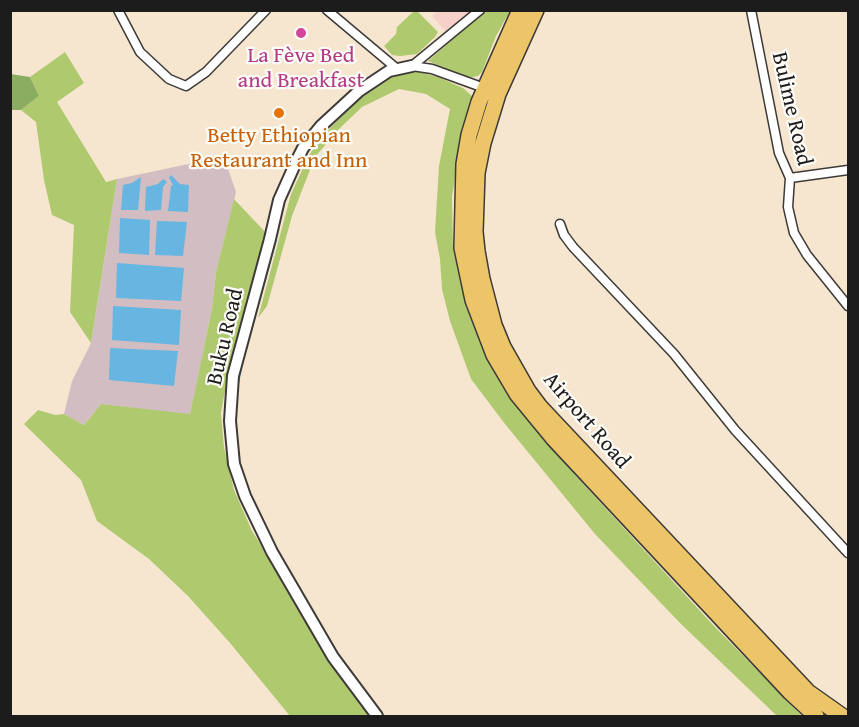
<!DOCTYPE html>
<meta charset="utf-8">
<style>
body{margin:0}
#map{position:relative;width:859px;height:727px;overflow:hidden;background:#f7e6cf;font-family:"Gentium Book Plus",serif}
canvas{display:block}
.frame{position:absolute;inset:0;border:12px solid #1c1c1c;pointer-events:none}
</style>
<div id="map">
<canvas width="859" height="727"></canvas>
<div class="frame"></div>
</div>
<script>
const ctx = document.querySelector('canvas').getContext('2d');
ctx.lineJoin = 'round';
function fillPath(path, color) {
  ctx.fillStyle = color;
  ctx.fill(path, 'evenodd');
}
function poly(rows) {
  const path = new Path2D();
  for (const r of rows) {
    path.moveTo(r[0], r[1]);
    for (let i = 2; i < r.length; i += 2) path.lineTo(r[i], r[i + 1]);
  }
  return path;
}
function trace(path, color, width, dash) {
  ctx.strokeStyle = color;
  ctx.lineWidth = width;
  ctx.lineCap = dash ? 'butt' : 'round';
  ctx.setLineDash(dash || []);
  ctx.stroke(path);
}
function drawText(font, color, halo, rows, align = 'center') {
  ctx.font = font + ' "Gentium Book Plus",serif';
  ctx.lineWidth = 4.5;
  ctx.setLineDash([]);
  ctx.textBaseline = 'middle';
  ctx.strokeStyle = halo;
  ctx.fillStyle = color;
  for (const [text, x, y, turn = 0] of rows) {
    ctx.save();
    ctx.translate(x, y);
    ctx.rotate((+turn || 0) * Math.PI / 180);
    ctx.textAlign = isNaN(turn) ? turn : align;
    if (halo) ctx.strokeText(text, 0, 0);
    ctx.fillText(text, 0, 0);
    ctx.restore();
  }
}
fillPath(poly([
 [438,11,471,11,447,33,432,16]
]), '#f7d0ca');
fillPath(poly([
 [225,160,236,192,216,272,212,309,190,415,101,404,84,425,64,414,72,381,91,343,117,179,203,161]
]), '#d2bec2');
fillPath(poly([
 [414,11,417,11,438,32,435,37,417,54,400,56,392,55,384,46,396,34,397,27],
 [485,11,510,11,496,36,482,72,478,76,469,78,428,61],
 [65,52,84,83,57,102,106,182,117,179,91,343,70,312,74,225,52,215,44,180,36,122,21,110,39,96,30,77],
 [416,71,438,77,463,88,472,96,463,128,452,197,453,248,469,314,484,347,517,405,575,475,714,626,802,716,777,716,680,623,595,534,505,424,471,379,450,321,442,289,440,259,435,232,439,166,450,109,426,94,399,89,362,107,338,130,315,157,292,216,267,306,258,318,291,194,309,155,329,129,370,88,398,72],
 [234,199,267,234,229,367,221,413,224,447,234,490,252,531,287,586,340,676,372,716,290,716,230,643,188,596,149,559,97,521,81,480,24,424,38,410,55,415,64,414,84,425,101,404,190,414,212,309,216,272]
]), '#afc96f');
fillPath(poly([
 [11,74,30,77,39,96,21,110,11,110]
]), '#8bad62');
fillPath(poly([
 [171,175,180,184,189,185,188,212,168,211,171,186,173,185,169,178],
 [141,177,138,210,121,210,123,185,132,183],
 [163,179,167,182,163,187,161,210,145,211,146,187,158,184],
 [120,218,150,220,149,255,119,253],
 [157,221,187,222,183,256,155,255],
 [117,263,184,268,181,301,116,298],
 [113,306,181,310,179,345,112,340],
 [110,348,178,351,174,386,109,380]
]), '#67b5e1');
trace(poly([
 [252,327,276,240],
 [237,388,243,359]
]), '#67b5e1', 2);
const minor = poly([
 [118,10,140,52,169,79,186,86,206,72,266,10],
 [327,10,396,68],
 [751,10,779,153,790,178,788,207,794,233,807,255,848,306],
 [412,66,432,69,487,89],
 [412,66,480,10],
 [790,178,848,170],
 [560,224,564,235,573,247,674,354,735,430,848,553]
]);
const tertiary = poly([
 [377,716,333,657,272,552,245,496,234,464,230,421,233,376,270,239,279,200,296,162,303,148,321,126,359,91,389,71,412,66]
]);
const trunk = poly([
 [520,10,479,102,469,135,464,164,462,248,473,300,494,355,517,394,554,439,790,692,816,716],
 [536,10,498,94,483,143,477,173,475,232,477,251,482,279,494,325,503,347,528,391,540,407,808,692,842,716]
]);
trace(minor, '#3d3a37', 11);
trace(tertiary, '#3d3a37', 14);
trace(trunk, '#3d3a37', 18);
trace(minor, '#fff', 8);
trace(tertiary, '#fff', 10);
trace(trunk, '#edc569', 15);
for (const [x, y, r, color] of [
 [301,33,6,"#d1479c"],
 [279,113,6,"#e8710a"]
]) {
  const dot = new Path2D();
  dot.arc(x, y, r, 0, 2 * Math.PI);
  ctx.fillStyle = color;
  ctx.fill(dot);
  trace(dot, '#fdfcf7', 2);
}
drawText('22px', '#b23c85', '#fdfcf7', [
 ["La Fève Bed",301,56],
 ["and Breakfast",301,81]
]);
drawText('22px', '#1c1c1c', '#fdfcf7', [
 ["Bulime Road",791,109,77],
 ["Buku Road",226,337,-77],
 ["Airport Road",586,421,49]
]);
drawText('22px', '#c56008', '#fdfcf7', [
 ["Betty Ethiopian",279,136],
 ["Restaurant and Inn",279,161]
]);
</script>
